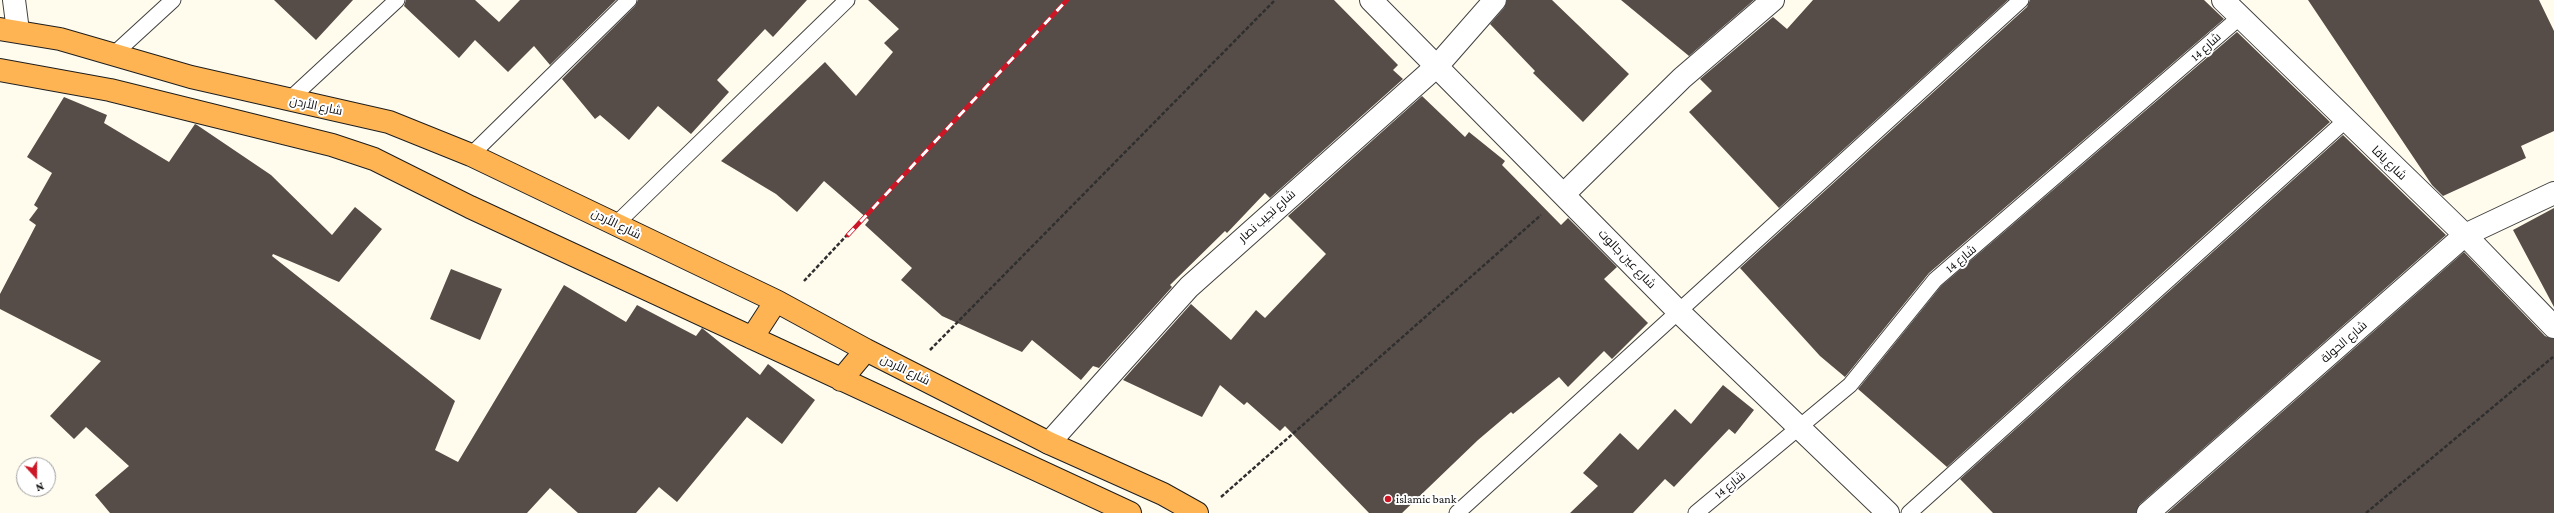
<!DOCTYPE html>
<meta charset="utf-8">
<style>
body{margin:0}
#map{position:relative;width:2554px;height:513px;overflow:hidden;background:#fffbed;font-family:"Crimson Pro",serif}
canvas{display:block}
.north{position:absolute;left:16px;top:457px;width:40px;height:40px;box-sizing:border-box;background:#fff;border:1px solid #9e9e9e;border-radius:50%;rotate:159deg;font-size:11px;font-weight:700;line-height:16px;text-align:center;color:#0d0d0d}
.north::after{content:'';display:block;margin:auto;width:14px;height:18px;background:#cc1626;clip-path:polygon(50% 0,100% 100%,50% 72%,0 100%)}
</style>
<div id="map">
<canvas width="2554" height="513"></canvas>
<div class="north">N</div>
</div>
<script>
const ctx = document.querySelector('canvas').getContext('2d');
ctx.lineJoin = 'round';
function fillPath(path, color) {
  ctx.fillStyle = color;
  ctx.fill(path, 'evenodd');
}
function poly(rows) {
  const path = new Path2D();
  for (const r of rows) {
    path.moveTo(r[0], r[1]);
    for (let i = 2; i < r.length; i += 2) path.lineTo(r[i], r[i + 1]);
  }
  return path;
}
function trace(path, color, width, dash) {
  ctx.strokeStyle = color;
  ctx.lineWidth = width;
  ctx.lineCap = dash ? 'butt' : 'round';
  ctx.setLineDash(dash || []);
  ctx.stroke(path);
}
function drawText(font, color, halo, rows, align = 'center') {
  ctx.font = font + ' "Crimson Pro",Cairo,serif';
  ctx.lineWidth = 4;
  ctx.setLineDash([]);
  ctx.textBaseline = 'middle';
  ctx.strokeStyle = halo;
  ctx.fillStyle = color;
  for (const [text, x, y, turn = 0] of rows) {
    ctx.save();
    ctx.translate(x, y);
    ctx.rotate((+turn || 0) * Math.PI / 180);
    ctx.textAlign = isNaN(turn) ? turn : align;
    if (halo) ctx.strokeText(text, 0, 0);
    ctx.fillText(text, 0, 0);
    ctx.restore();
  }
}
fillPath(poly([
 [274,0,353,0,316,40],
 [406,0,475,0,499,22,520,0,616,0,550,65,534,46,508,72,475,40,459,58,404,6],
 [638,0,807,0,773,37,765,29,717,80,729,92,691,134,658,106,629,140,600,115,595,119,562,79,635,6],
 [868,0,1334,0,1398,65,1393,70,1403,79,1270,198,1265,193,1227,233,1225,231,1170,285,1172,287,1099,368,1093,366,1081,380,1032,340,1022,352,942,316,901,280,912,268,865,225,869,220,824,181,797,212,776,194,721,161,825,62,856,96,893,52,884,43,899,29],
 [1507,0,1552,0,1629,74,1583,122,1533,73,1535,71,1490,24,1504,8],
 [1621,0,1754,0,1689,56],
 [1813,0,2008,0,1779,208,1689,112,1712,91,1700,79,1773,17,1787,29],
 [2030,0,2204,0,2224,19,1929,273,1845,377,1820,356,1740,268,2027,7],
 [2308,0,2539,0,2554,31,2554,131,2521,146,2526,158,2443,196,2432,185],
 [2237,32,2330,122,1947,467,1858,389,1941,286],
 [1422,96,1465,137,1469,132,1505,161,1502,165,1561,225,1568,218,1617,267,1604,279,1648,323,1612,359,1604,351,1568,387,1559,377,1513,414,1511,412,1478,440,1402,513,1369,513,1285,426,1280,431,1247,402,1244,405,1220,385,1202,417,1123,380,1191,304,1231,340,1256,310,1265,318,1326,254,1288,216],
 [64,97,107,115,104,123,169,162,195,124,197,125,271,175,332,235,355,207,382,229,339,282,273,254,272,256,455,401,435,450,458,462,564,285,626,322,637,305,696,336,702,328,760,375,768,364,815,400,782,444,747,417,677,502,659,487,636,513,578,513,550,488,527,513,110,513,95,495,129,466,86,427,74,439,50,416,101,361,0,309,0,294,36,225,29,220,38,208,34,205,52,173,27,157],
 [2343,135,2446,235,2140,504,2136,513,1993,513,1960,479],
 [2554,208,2554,307,2513,230],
 [2464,252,2545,336,2554,339,2554,513,2167,513],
 [451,269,502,289,480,340,430,319],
 [1723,385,1754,410,1735,434,1729,429,1674,487,1665,479,1633,513,1570,513,1598,486,1583,473,1620,433,1638,450,1675,409,1691,424]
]), '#574d48');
const service = poly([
 [113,55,173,0],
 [289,100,397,0],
 [471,155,629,0],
 [616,224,847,0],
 [1457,513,2021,0],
 [1696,513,1850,385,1935,280,2240,17],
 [1909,513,2345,121]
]);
const minor = poly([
 [14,0,18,31],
 [2223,0,2465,235,2554,327],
 [1564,194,1682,78,1773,0],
 [1049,443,1189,287,1438,65,1495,0],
 [2148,513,2465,235,2554,193]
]);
const tertiary = poly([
 [1371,0,1678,311,1888,513]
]);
const trunk = poly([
 [0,29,60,39,191,77,389,122,471,155,776,301,866,350,1049,443,1163,494,1197,513],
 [0,70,110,90,332,145,374,159,470,207,1130,513],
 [752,338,776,301],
 [841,380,866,350]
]);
trace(service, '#404040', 17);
trace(minor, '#404040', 24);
trace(tertiary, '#404040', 24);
trace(trunk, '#1e1e1e', 24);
trace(poly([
 [804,281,1067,0],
 [930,350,1275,0],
 [1221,497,1541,215],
 [2366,513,2553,357]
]), '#2f2f2f', 2.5, [4, 2]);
trace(service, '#fff', 15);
trace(minor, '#fff', 22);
trace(tertiary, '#fff', 22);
trace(trunk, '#ffb454', 22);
const rail = poly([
 [848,235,1067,0]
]);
trace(rail, '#cc1626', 4.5);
trace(rail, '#fff', 3, [9]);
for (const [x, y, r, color] of [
 [1388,499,4,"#cc1626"]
]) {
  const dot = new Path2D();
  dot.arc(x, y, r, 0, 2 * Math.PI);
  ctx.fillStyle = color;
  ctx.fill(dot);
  trace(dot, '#fff', 1.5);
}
drawText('12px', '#0d0d0d', '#fff', [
 ["شارع 14",2206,47,-42],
 ["شارع الأردن",316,106,12],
 ["شارع يافا",2389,163,44],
 ["شارع نجيب نصار",1267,216,-42],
 ["شارع الأردن",616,224,26],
 ["شارع عين جالوت",1627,259,46],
 ["شارع 14",1961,259,-40],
 ["شارع الحولة",2344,342,-41],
 ["شارع الأردن",905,370,26],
 ["شارع 14",1730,485,-39]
]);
drawText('12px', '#0d0d0d', '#fff', [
 ["islamic bank",1396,499]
], 'left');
</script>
